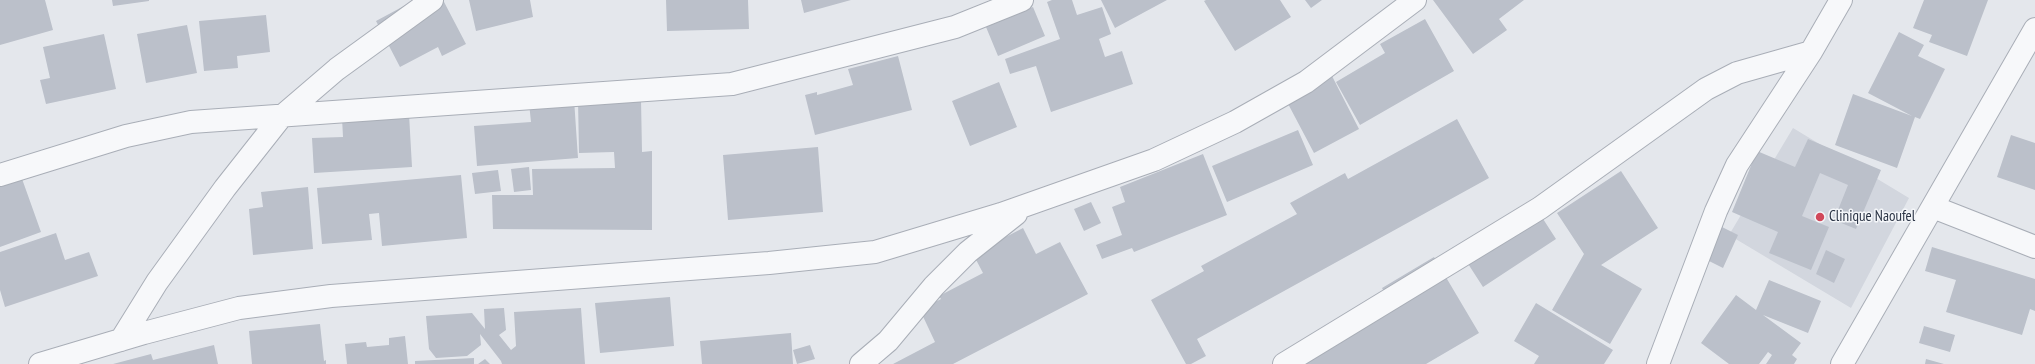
<!DOCTYPE html>
<style>
body{margin:0}
canvas{display:block;background:#e4e7ec}
</style>
<canvas width="2035" height="364"></canvas>
<script>
const ctx = document.querySelector('canvas').getContext('2d');
ctx.lineJoin = 'round';
function fillPath(path, color) {
  ctx.fillStyle = color;
  ctx.fill(path, 'evenodd');
}
function poly(rows) {
  const path = new Path2D();
  for (const r of rows) {
    path.moveTo(r[0], r[1]);
    for (let i = 2; i < r.length; i += 2) path.lineTo(r[i], r[i + 1]);
  }
  return path;
}
function trace(path, color, width, dash) {
  ctx.strokeStyle = color;
  ctx.lineWidth = width;
  ctx.lineCap = dash ? 'butt' : 'round';
  ctx.setLineDash(dash || []);
  ctx.stroke(path);
}
function drawText(font, color, halo, rows, align = 'center') {
  ctx.font = font + ' "PT Sans Narrow",sans-serif';
  ctx.lineWidth = 3;
  ctx.setLineDash([]);
  ctx.textBaseline = 'middle';
  ctx.strokeStyle = halo;
  ctx.fillStyle = color;
  for (const [text, x, y, turn = 0] of rows) {
    ctx.save();
    ctx.translate(x, y);
    ctx.rotate((+turn || 0) * Math.PI / 180);
    ctx.textAlign = isNaN(turn) ? turn : align;
    if (halo) ctx.strokeText(text, 0, 0);
    ctx.fillText(text, 0, 0);
    ctx.restore();
  }
}
fillPath(poly([
 [1793,128,1909,198,1851,308,1729,235]
]), '#d2d6de');
fillPath(poly([
 [0,0,45,0,53,30,0,45],
 [112,0,149,0,149,1,113,6],
 [415,0,443,0,466,44,442,56,438,47,400,67,376,21],
 [469,0,530,0,533,17,476,31],
 [666,0,748,0,749,29,667,31],
 [801,0,851,0,804,13],
 [1052,0,1072,0,1077,15,1102,7,1111,34,1099,39,1105,57,1122,51,1133,84,1051,112,1036,66,1010,74,1005,59,1060,39,1047,2],
 [1101,0,1167,0,1115,28],
 [1206,0,1280,0,1291,17,1235,51,1204,1],
 [1305,0,1322,0,1311,8],
 [1433,0,1524,0,1499,19,1507,30,1473,54],
 [1924,0,1988,0,1967,56,1929,42,1932,35,1913,28],
 [1033,7,1045,36,998,56,986,27],
 [266,15,270,52,237,56,238,68,204,71,199,21],
 [1425,19,1454,71,1360,125,1336,82,1385,53,1380,44],
 [187,25,197,73,146,83,137,34],
 [1899,32,1924,45,1918,56,1945,69,1920,119,1915,117,1897,168,1835,145,1853,94,1912,116,1868,93],
 [104,34,116,89,46,104,40,80,50,78,43,47],
 [898,56,912,110,815,135,805,95,817,92,817,95,853,85,848,69],
 [1332,76,1359,129,1314,153,1286,100],
 [999,82,1017,127,970,146,952,101],
 [574,99,578,158,477,166,474,126,531,122,529,103],
 [578,99,641,99,642,152,652,151,652,230,493,229,492,195,533,195,532,169,615,168,614,152,579,153],
 [409,114,412,167,314,173,312,138,343,137,342,118],
 [1457,119,1489,178,1197,339,1206,356,1191,364,1186,364,1151,300,1204,271,1201,266,1297,214,1290,203,1345,173,1348,179],
 [1298,130,1313,165,1227,202,1212,166],
 [2011,135,2035,143,2035,190,1997,177],
 [1808,139,1881,170,1856,229,1834,220,1848,185,1820,173,1802,216,1829,227,1811,270,1769,253,1778,232,1732,212,1757,151,1795,167],
 [818,147,823,212,728,220,723,155],
 [1203,154,1227,215,1134,252,1132,248,1102,259,1096,245,1122,235,1112,207,1125,202,1120,187],
 [529,167,531,190,514,192,511,169],
 [498,170,501,191,475,194,472,173],
 [1621,171,1658,228,1601,265,1642,289,1610,344,1552,310,1584,254,1557,213],
 [461,175,467,238,382,246,379,213,369,214,372,240,322,244,317,188],
 [21,176,41,232,0,247,0,184],
 [308,187,313,249,253,255,249,209,263,207,261,192],
 [1091,202,1101,223,1084,231,1074,209],
 [1536,208,1556,239,1483,287,1463,256],
 [1722,227,1738,235,1723,268,1707,260],
 [1023,228,1036,254,1060,242,1088,294,953,364,893,364,935,342,920,310,941,299,939,296,983,273,973,254],
 [56,233,65,260,89,252,98,276,5,307,0,290,0,252],
 [1932,247,2035,279,2035,311,2030,309,2022,335,1946,312,1956,280,1925,271],
 [1826,250,1845,259,1834,283,1816,274],
 [1434,257,1479,333,1426,364,1288,364,1391,304,1382,288],
 [1769,280,1821,301,1808,333,1763,315,1801,343,1792,355,1797,359,1794,364,1766,364,1772,355,1768,352,1759,364,1729,364,1701,343,1736,295,1756,310],
 [670,297,674,346,600,353,595,303],
 [1536,303,1613,350,1604,364,1534,364,1539,356,1514,341],
 [504,308,506,330,499,335,511,350,516,346,514,312,581,308,585,364,502,364,501,361,480,334,481,345,467,356,436,358,429,349,426,316,472,313,485,329,484,309],
 [320,324,324,361,326,360,326,364,252,364,249,331],
 [1924,326,1955,335,1950,352,1919,343],
 [791,333,793,364,702,364,700,341],
 [405,336,408,364,347,364,345,344,366,342,367,347,389,345,389,338],
 [214,345,218,364,113,364,151,354,153,360],
 [810,345,815,359,797,364,793,350],
 [474,358,474,364,415,364,415,361],
 [485,359,490,364,478,364],
 [1926,359,1944,364,1925,364]
]), '#bbc0ca');
const minor = poly([
 [0,175,126,136,191,122,732,84,955,27,1022,0],
 [1933,207,2035,247],
 [121,340,157,282,225,188,281,117,337,69,432,0],
 [40,364,144,333,239,308,331,296,769,263,875,252,1001,214,1154,160,1235,122,1306,82,1415,0],
 [861,364,888,341,934,286,968,252,1016,214],
 [1284,364,1540,208,1706,89,1737,73,1811,52],
 [1658,364,1716,211,1737,165,1811,52,1841,0],
 [1842,364,2035,29]
]);
trace(minor, '#a9aeb7', 24);
trace(minor, '#f7f8fa', 22);
for (const [x, y, r, color] of [
 [1820,217,5,"#d1495b"]
]) {
  const dot = new Path2D();
  dot.arc(x, y, r, 0, 2 * Math.PI);
  ctx.fillStyle = color;
  ctx.fill(dot);
  trace(dot, '#f4f6f9', 1.5);
}
drawText('15px', '#2b3445', '#f4f6f9', [
 ["Clinique Naoufel",1829,217]
], 'left');
</script>
